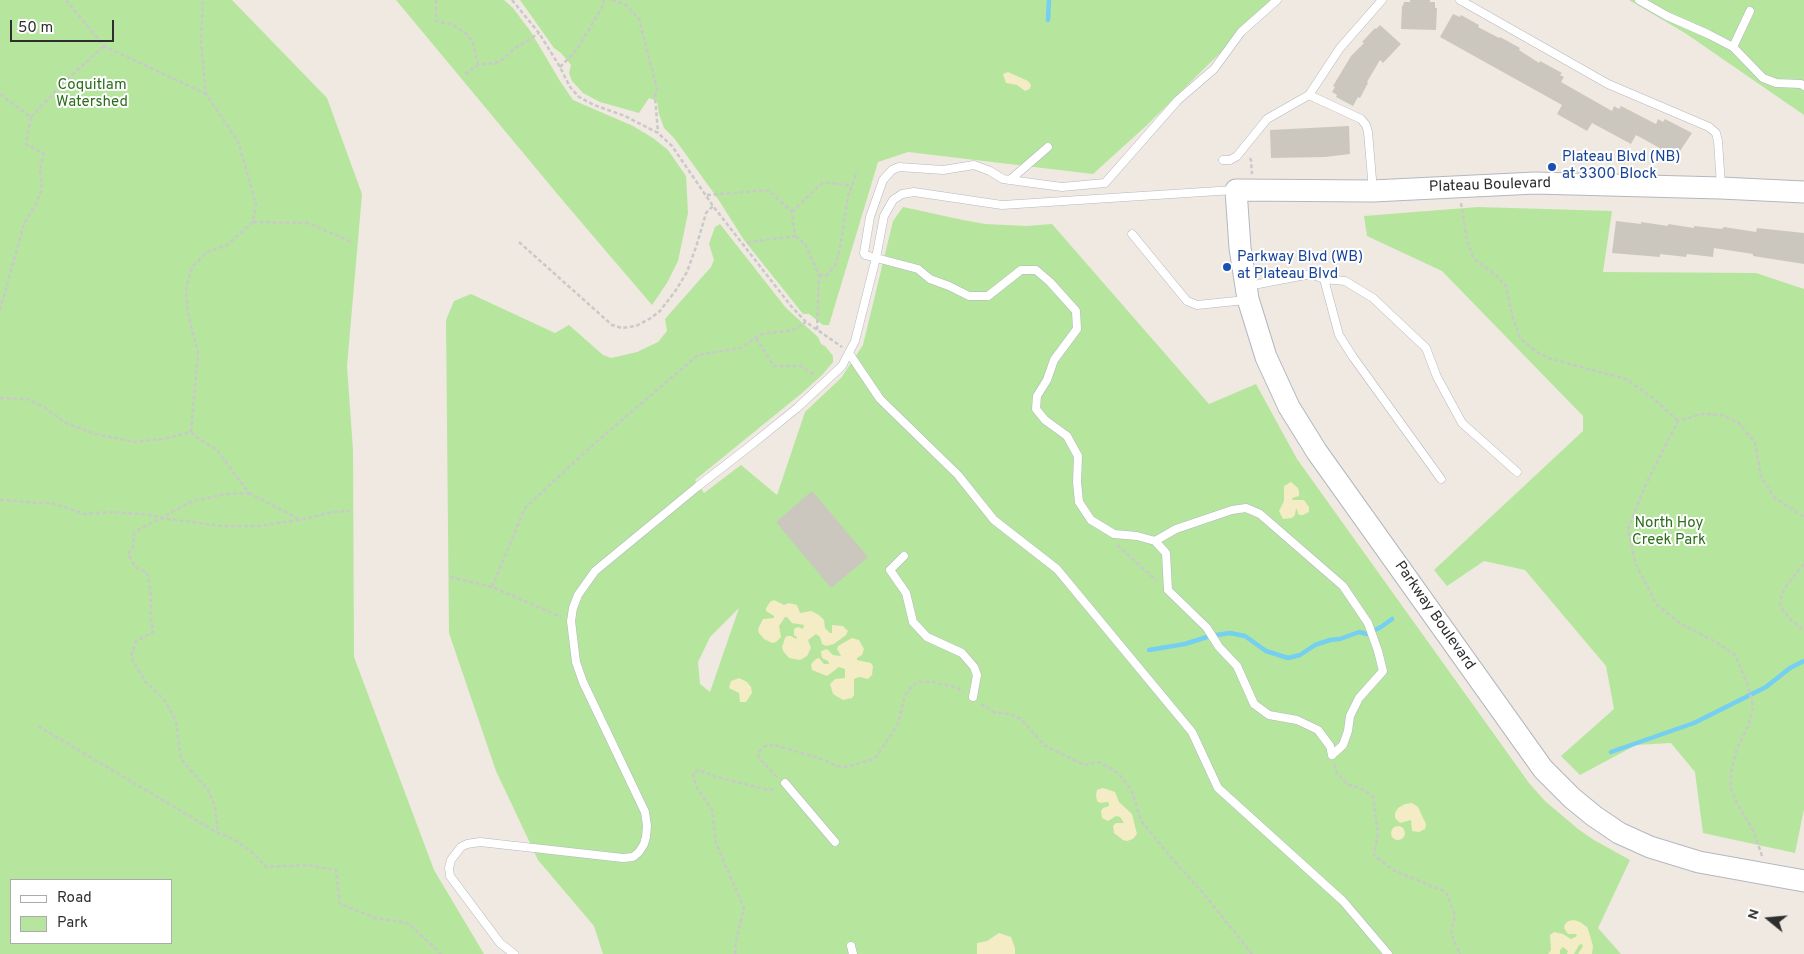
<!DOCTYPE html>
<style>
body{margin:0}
#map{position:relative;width:1804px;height:954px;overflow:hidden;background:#efe9e1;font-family:Overpass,sans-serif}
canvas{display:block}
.legend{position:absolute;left:10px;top:879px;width:162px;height:65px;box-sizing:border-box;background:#fff;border:1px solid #ababab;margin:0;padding:6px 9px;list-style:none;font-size:15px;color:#2e2e2e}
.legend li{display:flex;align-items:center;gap:10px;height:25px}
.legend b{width:25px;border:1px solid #ababab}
.north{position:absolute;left:1744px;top:894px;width:50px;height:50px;-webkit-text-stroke:4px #fff;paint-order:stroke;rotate:287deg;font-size:14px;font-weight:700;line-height:20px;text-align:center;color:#2e2e2e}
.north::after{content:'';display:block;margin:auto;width:18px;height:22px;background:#2e2e2e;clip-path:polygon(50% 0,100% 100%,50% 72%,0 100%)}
.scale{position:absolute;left:10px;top:20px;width:104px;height:22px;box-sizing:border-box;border:2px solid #2e2e2e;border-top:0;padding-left:6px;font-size:15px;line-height:18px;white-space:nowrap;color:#2e2e2e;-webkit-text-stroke:4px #fff;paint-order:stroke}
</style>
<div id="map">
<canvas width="1804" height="954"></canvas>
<ul class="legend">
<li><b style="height:6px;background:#fff"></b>Road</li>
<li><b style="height:14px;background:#b6e59e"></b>Park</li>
</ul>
<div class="north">N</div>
<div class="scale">50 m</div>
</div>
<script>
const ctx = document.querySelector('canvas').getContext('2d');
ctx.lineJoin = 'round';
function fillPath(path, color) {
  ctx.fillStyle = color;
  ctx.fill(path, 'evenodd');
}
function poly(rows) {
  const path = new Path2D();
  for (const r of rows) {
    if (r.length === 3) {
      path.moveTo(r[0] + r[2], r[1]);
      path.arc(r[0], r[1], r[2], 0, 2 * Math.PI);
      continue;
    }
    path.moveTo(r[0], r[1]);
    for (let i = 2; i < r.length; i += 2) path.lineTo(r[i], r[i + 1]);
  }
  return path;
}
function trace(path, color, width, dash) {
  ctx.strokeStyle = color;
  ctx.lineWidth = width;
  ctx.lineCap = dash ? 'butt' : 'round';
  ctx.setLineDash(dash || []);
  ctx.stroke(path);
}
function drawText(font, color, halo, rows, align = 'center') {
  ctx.font = font + ' Overpass,sans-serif';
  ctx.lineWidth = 4;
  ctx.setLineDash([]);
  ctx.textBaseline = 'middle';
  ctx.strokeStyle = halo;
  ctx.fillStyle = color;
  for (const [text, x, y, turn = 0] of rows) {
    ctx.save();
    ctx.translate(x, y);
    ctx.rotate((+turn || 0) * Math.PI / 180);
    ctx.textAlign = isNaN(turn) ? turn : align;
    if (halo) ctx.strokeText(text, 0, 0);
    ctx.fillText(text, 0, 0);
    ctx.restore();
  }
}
fillPath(poly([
 [0,0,232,0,327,98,362,194,347,366,353,450,354,657,434,870,484,954,0,954],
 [11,880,171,880,171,943,11,943],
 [396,0,504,0,513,8,531,32,560,81,573,100,633,126,653,138,668,150,686,176,688,213,678,261,667,283,652,305,564,202],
 [520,0,1274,0,1146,126,1093,174,908,152,878,162,829,325,823,325,809,314,803,314,744,240,718,199,674,138,664,128,659,114,657,101,649,98,639,113,600,102,583,93,572,81,569,73,571,65,561,53,554,48],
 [1629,0,1804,0,1804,115,1685,33],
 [903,207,963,220,985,224,1027,226,1052,224,1209,404,1256,384,1297,459,1529,783,1545,801,1578,829,1594,840,1630,860,1598,928,1621,954,603,954,594,926,538,860,496,771,449,633,446,320,454,301,471,294,555,333,569,325,603,355,611,358,637,352,658,342,667,331,665,319,711,267,714,260,709,244,715,227,720,224,786,308,818,337,821,344,825,346,833,356,833,362,822,375,802,393,695,480,704,493,741,465,777,495,805,412,841,378,863,345,893,221],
 [739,608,710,692,700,684,698,662,710,637],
 [1478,207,1612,211,1603,272,1756,273,1804,289,1804,809,1795,853,1703,833,1695,772,1671,743,1636,745,1580,775,1561,756,1614,709,1606,666,1525,570,1484,561,1447,586,1434,570,1583,431,1583,416,1442,271,1367,236,1364,216]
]), '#b6e59e');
fillPath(poly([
 [1008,72,1028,81,1031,85,1030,89,1025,91,1017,85,1006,83,1003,74],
 [1291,482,1298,488,1299,492,1299,496,1292,498,1293,500,1304,500,1309,507,1309,512,1303,515,1299,515,1296,508,1295,515,1292,518,1283,519,1279,511,1284,501,1284,486],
 [774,600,784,605,789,603,797,605,800,613,811,611,819,615,824,620,825,628,830,633,832,633,832,625,843,626,848,631,846,635,834,644,826,646,822,644,820,637,816,634,808,640,811,648,807,656,800,660,789,658,783,651,782,647,785,638,787,636,791,636,796,639,797,637,794,635,794,629,798,627,803,629,804,625,792,623,787,617,785,617,779,626,781,637,776,642,772,643,764,639,759,633,758,629,763,619,774,618,774,616,766,611,766,608,770,602],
 [852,638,859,640,864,649,862,655,857,658,857,660,871,663,873,666,872,675,868,679,859,677,854,679,854,695,852,698,843,700,833,694,830,684,835,679,845,678,845,669,839,667,827,676,812,670,811,664,816,659,819,658,824,664,829,664,828,661,822,658,821,651,827,649,833,655,841,656,837,649,838,646],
 [739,678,747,682,751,687,752,693,746,702,740,702,739,693,729,688,731,681],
 [1103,788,1115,792,1119,802,1132,814,1137,834,1133,839,1127,841,1123,840,1114,833,1113,826,1116,823,1124,823,1120,817,1116,816,1108,821,1102,818,1101,811,1103,808,1109,806,1109,804,1108,802,1100,803,1097,801,1096,795,1097,790],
 [1412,803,1418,807,1426,824,1425,829,1419,832,1412,831,1411,820,1400,823,1395,818,1395,813,1398,808,1405,804],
 [1398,833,7],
 [1574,920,1580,922,1587,927,1589,932,1593,946,1592,954,1578,954,1583,946,1582,944,1579,945,1574,954,1567,954,1568,951,1563,947,1560,950,1560,954,1548,954,1551,950,1550,935,1554,932,1563,934,1571,939,1577,936,1576,934,1568,934,1564,928,1565,924,1568,921],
 [999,933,1011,937,1015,948,1015,954,977,954,977,943,987,941]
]), '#f3ecc5');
trace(poly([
 [1048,20,1049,0],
 [1149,650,1185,644,1210,636,1230,633,1245,636,1266,651,1288,658,1300,655,1315,645,1330,640,1340,639,1359,632,1367,634,1381,627,1392,619],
 [1611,752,1694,723,1766,687,1790,668,1804,661]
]), '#75cff0', 4.5);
fillPath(poly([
 [1410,0,1430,0,1430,2,1435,2,1435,8,1437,8,1436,30,1401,29,1402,6,1403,6,1404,2,1410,2],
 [1453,14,1460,17,1461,15,1479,25,1478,27,1499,38,1500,37,1520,48,1519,50,1539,63,1540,61,1562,73,1560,75,1564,77,1561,82,1612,111,1614,106,1619,109,1621,106,1656,124,1658,119,1663,122,1665,119,1692,133,1676,157,1636,135,1631,144,1592,123,1587,131,1557,114,1562,105,1440,37],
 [1380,25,1401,44,1383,63,1380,60,1367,82,1368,83,1360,98,1358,97,1353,106,1336,97,1337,95,1332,92,1335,87,1333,86,1351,56,1364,43,1362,42,1375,28,1376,29],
 [1349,126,1350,154,1325,157,1271,158,1270,130],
 [1616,221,1641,224,1641,222,1668,226,1668,224,1694,228,1694,226,1722,229,1724,227,1756,232,1757,228,1804,233,1804,264,1753,256,1753,254,1714,248,1713,257,1687,254,1686,257,1660,254,1660,257,1612,253],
 [812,491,868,557,831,588,776,522]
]), '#cbc7bf');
const lane = poly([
 [1277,0,1241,32,1214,69,1178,100,1105,183,1062,187,1010,180,1003,179,990,171,974,165,943,170,899,167,892,170,883,180,870,217,864,253,865,255,918,269,930,279,949,286,969,296,988,296,1021,270,1036,270,1050,282,1076,311,1077,329,1054,360,1047,380,1037,396,1036,409,1045,420,1067,436,1078,456,1077,482,1079,502,1091,520,1114,534,1137,536,1155,541,1166,553,1168,590,1207,628,1219,647,1237,666,1254,704,1269,715,1297,720,1318,730,1330,746,1332,755],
 [1460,0,1608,84,1709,127,1716,133,1718,141,1721,186],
 [1639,0,1667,16,1708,34,1733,47],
 [1750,11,1733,47,1763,78,1776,83,1801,84,1804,86],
 [1309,95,1361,119,1366,125,1368,132,1373,191],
 [1223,160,1230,160,1237,156,1267,119,1309,95,1340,48,1382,0],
 [1010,180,1048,147],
 [1132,234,1187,301,1197,305,1246,300],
 [1324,279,1345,281,1373,298,1426,348,1437,377,1462,423,1517,472],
 [1248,286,1311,274,1324,279,1339,335,1353,357,1441,479],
 [849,353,880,399,958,475,994,520,1057,569,1192,732,1218,788,1343,901,1388,954],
 [1155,541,1176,529,1232,510,1246,508,1260,514,1343,586,1368,623,1378,651,1383,671,1359,698,1350,716,1348,731,1343,745,1332,755],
 [904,556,890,570,906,593,913,622,927,637,962,653,974,667,977,675,973,697],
 [785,783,835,842],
 [851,946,853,954],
 [514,954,500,943,450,876,449,868,451,860,461,847,467,844,480,842,623,858,633,857,639,852,644,844,646,837,647,826,645,812,583,682,576,662,571,621,573,608,578,595,595,571,697,487,750,446,797,408,842,366,855,341,876,258,884,216,893,200,902,194,914,192,1002,205,1234,190]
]);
const secondary = poly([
 [1804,192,1721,188,1535,183,1373,191,1236,190,1240,248,1248,299,1266,357,1289,407,1317,452,1543,769,1572,798,1594,816,1619,833,1650,847,1699,862,1804,881]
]);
trace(lane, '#b4b7c1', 9);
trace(secondary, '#b4b7c1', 23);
trace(poly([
 [66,0,104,46,206,94],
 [436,0,436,21,451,24,467,34,473,43,478,65],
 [512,0,539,33,560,67,570,87,579,97,594,105,625,116,658,133,672,146,713,206,791,306,806,322,842,347],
 [612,0,625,4,639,19,657,89,655,96,658,133],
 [560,67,574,53,581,43,602,7,604,0],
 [465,74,478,65,495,63,502,60,514,49,539,33],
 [0,94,31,117,26,144,44,154,40,169,42,188,36,204,24,224,0,310],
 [31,117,64,82,104,46],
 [1250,158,1251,160,1252,174],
 [707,195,768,190,792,212,795,236,750,242,744,245],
 [1461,203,1467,240,1473,258,1497,276,1506,286,1512,315,1520,338,1535,351,1551,359,1626,379,1654,399,1678,421],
 [792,212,823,182,852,186],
 [253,222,308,223,352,242],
 [795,236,805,244,819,275,817,330],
 [519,242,612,325,622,328,636,326,651,318,660,311,676,290,687,272,697,244,706,213,713,206],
 [819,275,826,276,835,266,840,248,848,196,857,172],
 [756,338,774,366,801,366,816,376],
 [0,398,27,399,45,408,66,423,96,434,134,442,162,439,191,432],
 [191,432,199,439,216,449,249,493,226,494,193,501,136,531,134,534,133,547,128,554,136,568,147,572,151,596,151,618,153,632,136,641,131,657,144,680,166,702,176,721,181,759,208,790,215,807,218,833],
 [191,432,198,353,188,314,186,289,192,267,207,252,227,245,253,222,256,204,238,141,206,94,201,42,203,0],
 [249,493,299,519],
 [0,500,55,504,85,514,111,512,153,515,161,518,223,526,258,526,300,520,333,512,350,511],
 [1117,545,1157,581],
 [1804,564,1786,586,1781,597,1780,606,1792,621,1804,630],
 [450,577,492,587,561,617],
 [492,587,525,508,595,443,698,355,741,348,761,334,793,330,806,322],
 [981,704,994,712,1009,714,1021,719,1044,745,1084,765,1099,762,1118,773,1132,791,1141,821,1175,862,1204,894,1252,954],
 [38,726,218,833,234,839,254,854,266,867,307,865,336,870,340,904,376,918,408,923,441,954],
 [1334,764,1337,773,1348,785,1359,787,1373,797,1378,833,1374,855,1393,870,1446,892,1455,915,1451,934,1460,954],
 [777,777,759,758,758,753,762,748,767,745,775,745,821,759,837,766,847,767,873,759,877,756,898,724,905,695,913,685,918,682,933,682,955,687,964,692],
 [1762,856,1754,832,1737,803,1730,786,1732,768,1737,749,1749,724,1753,706,1747,683,1735,655,1716,642,1681,624,1656,604,1635,562,1628,529,1645,486,1678,421,1702,414,1722,415,1739,423,1755,443,1761,477,1775,498,1804,517],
 [735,954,736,941,744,908,716,843,712,810,697,788,693,774,698,770,717,777,768,790,776,789]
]), '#c9c9c9', 2.5, [4, 2.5]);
trace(lane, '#fff', 8);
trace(secondary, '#fff', 21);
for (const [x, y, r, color] of [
 [1552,167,5,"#1a4fb4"],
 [1227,267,5,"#1a4fb4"]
]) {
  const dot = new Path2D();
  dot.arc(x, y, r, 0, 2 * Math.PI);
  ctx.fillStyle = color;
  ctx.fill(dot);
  trace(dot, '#fff', 2);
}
drawText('15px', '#2c6e1b', '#fff', [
 ["Coquitlam",92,86],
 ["Watershed",92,103],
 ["North Hoy",1669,524],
 ["Creek Park",1669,541]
]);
drawText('15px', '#164399', '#fff', [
 ["Plateau Blvd (NB)",1562,158],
 ["at 3300 Block",1562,175],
 ["Parkway Blvd (WB)",1237,258],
 ["at Plateau Blvd",1237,275]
], 'left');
drawText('15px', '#2e2e2e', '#fff', [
 ["Plateau Boulevard",1490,186,-2],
 ["Parkway Boulevard",1434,616,55]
]);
</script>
